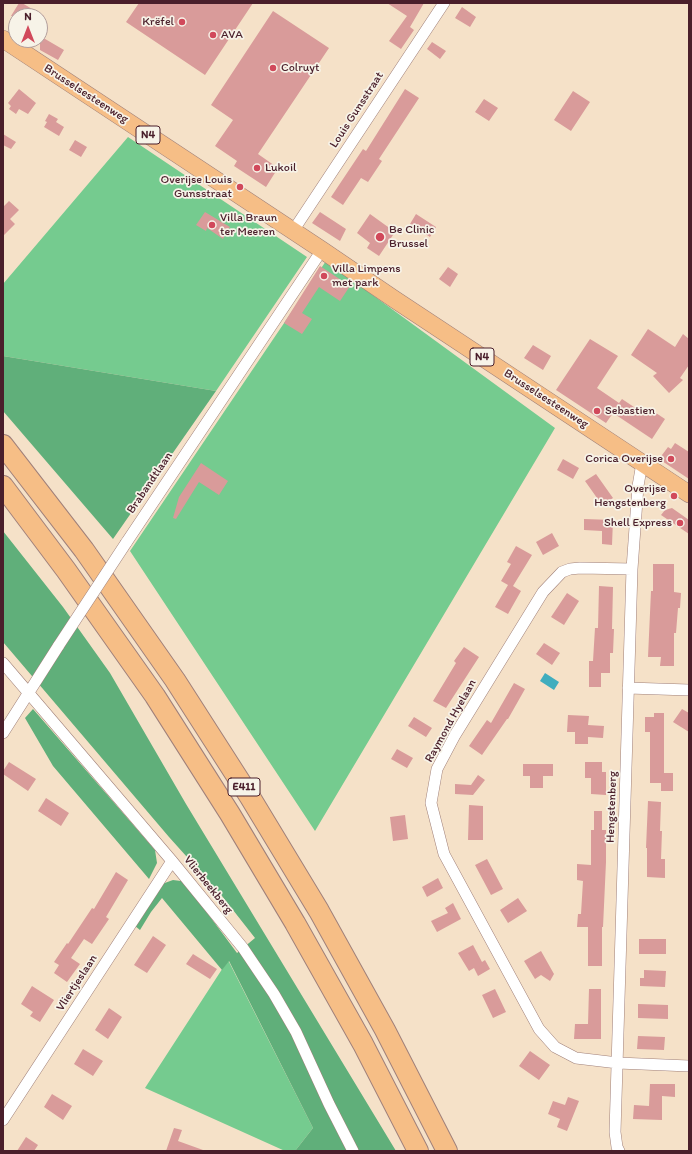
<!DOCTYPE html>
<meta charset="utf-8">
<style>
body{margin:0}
#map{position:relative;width:692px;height:1154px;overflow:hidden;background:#f5e1c8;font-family:Itim,sans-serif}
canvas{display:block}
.frame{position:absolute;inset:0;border:4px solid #4a1f2b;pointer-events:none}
.north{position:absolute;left:8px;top:8px;width:40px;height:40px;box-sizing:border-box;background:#f7f3e8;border:1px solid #b29e9c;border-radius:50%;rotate:0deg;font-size:11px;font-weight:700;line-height:16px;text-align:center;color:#4a1f2b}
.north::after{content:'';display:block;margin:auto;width:14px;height:18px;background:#d1495b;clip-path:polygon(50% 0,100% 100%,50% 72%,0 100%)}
</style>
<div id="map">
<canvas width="692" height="1154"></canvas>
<div class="frame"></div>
<div class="north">N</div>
</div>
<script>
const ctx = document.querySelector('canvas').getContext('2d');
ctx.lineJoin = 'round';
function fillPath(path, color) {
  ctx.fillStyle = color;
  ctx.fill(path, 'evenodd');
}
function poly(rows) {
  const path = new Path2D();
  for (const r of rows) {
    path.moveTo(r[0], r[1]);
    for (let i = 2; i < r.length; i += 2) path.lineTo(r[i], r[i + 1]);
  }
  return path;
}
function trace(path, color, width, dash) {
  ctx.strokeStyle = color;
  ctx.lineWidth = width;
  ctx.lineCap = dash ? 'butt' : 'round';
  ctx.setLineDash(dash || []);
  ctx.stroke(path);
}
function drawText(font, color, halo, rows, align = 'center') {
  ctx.font = font + ' Itim,sans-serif';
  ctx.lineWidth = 3.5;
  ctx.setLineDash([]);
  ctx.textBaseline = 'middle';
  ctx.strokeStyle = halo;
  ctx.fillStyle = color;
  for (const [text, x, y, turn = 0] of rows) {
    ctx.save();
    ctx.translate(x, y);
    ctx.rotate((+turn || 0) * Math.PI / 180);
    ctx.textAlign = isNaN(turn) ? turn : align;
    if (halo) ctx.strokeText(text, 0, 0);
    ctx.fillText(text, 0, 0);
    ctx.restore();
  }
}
fillPath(poly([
 [128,137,307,257,216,391,3,356,3,284],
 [326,261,555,428,315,831,130,551],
 [228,960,313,1128,295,1151,285,1151,145,1088]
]), '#75cb8f');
fillPath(poly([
 [3,356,216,391,113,539,3,411],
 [3,531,63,607,110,673,186,804,396,1151,295,1151,313,1128,229,961,222,970,162,898,151,912,140,930,135,926,162,884,173,880,181,881,191,891,237,953,255,938,222,896,169,837,3,642],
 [33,709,155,850,157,863,149,879,53,766,25,718]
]), '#60af7a');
fillPath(poly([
 [545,673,559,682,554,690,540,681]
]), '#40adbe');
fillPath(poly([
 [19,3,22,3,44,16,11,16],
 [139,3,253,3,205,75,126,22],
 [387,3,424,3,410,27,414,30,401,49,389,41,407,16],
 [462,7,476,17,470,27,455,18],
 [273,11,329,48,258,154,278,168,266,187,234,166,237,161,215,146,233,120,211,105],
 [40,36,64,50,58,60,40,50],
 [432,42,446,51,440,59,427,49],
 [19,89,36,103,28,114,19,109,16,114,9,109,11,106,8,103],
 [405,89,419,98,379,159,382,161,368,182,361,178,343,205,331,197,363,149,366,151],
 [573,91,590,102,571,131,554,120],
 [484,99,498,108,489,121,475,112],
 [49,114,58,119,56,122,64,127,59,136,44,127,47,122,45,121],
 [3,134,16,142,11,149,3,145],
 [75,140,87,147,81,157,69,150],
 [9,201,19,210,10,219,15,224,3,236,3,207],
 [205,212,230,227,223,239,207,228,206,231,196,225],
 [320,212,346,229,340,241,312,223],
 [370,214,395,232,379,256,367,248,370,243,357,233],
 [416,214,436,227,430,237,410,224],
 [320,266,350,286,340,301,319,287,302,313,312,319,302,334,284,323],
 [448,267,458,274,450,287,439,279],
 [648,329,675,347,683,334,689,339,689,365,680,378,683,380,669,393,653,376,657,373,631,355],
 [590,339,618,356,597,388,619,403,622,399,643,413,645,409,654,415,656,413,665,419,652,439,613,413,606,423,556,390],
 [533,345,551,356,543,370,524,358],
 [675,443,689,452,689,479,659,459,668,447,671,449],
 [563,459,579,468,573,479,557,470],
 [201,463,228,481,219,495,199,482,176,519,173,518,179,497],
 [596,474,613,498,602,505,585,481],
 [672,508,689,520,689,534,661,515,665,510],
 [584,519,613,520,612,545,602,544,602,531,584,530],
 [552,533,559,546,543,555,536,542],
 [516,546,532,555,513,586,521,591,508,614,495,607,508,585,501,581,511,564,507,562],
 [653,564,674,564,674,592,681,593,680,608,678,608,676,633,674,633,674,666,660,666,661,657,648,657,651,591,653,591],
 [599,586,613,587,612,629,614,629,613,653,610,653,610,673,601,673,601,687,589,687,589,661,593,661,595,628,598,628],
 [567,593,579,601,564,625,551,617],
 [544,643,560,653,552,665,536,654],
 [464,647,479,657,446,708,433,701,456,663,454,661],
 [514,683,525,689,508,719,507,719,482,755,469,746,487,720,491,723],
 [682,709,689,713,689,732,673,722],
 [654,713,664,713,664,773,673,773,673,791,661,791,661,783,650,783,650,732,645,732,645,717,654,717],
 [568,715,589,716,588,725,604,726,603,738,588,737,588,744,575,744,575,732,567,732],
 [414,717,432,728,426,737,408,726],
 [397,749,413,758,407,768,391,759],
 [9,762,36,779,28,791,3,774,3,771],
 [585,762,602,762,602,772,606,772,606,795,591,794,591,778,585,778],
 [523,764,553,764,553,776,543,776,543,788,530,788,530,776,523,776],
 [478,775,485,780,473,795,455,794,455,784,471,785],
 [46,798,69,813,61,826,38,811],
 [648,801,661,802,660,831,662,831,661,859,665,859,665,878,647,877,647,848,646,848],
 [469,805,483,806,483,840,468,840],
 [594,811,602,811,602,830,606,830,606,862,603,927,602,927,602,966,588,966,588,927,577,927,578,914,581,914,583,881,577,880,577,864,591,865,591,830,594,830],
 [405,815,408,839,393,841,390,817],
 [487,859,503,889,491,895,475,865],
 [116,872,128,880,106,917,109,919,92,944,84,939,71,958,80,964,67,982,54,973,59,965,54,962,67,943,68,944,92,908,94,909],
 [438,878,443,888,427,897,422,887],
 [518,898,527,911,508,923,500,910],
 [453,903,461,919,437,932,431,921,448,913,445,908],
 [153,936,166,945,147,973,134,965],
 [639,939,666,939,666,954,639,954],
 [473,945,482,962,485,960,490,969,478,976,474,968,469,971,458,953],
 [541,951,554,974,550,981,541,975,535,979,524,961],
 [193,954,217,969,210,979,186,964],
 [644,970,666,971,665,987,640,986,640,978,644,978],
 [32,986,54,1000,40,1022,30,1016,33,1012,21,1004],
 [495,989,506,1012,493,1018,482,995],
 [589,989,601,989,601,1039,574,1039,575,1024,588,1024],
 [638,1004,668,1005,668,1019,638,1018],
 [109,1008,122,1017,108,1039,95,1030],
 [638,1036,665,1037,664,1050,637,1049],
 [83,1049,103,1061,93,1076,74,1064],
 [530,1051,550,1065,539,1080,519,1066],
 [650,1084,675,1084,675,1097,662,1096,662,1120,633,1119,634,1105,649,1106],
 [52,1094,72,1106,63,1120,44,1107],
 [568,1097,579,1101,567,1131,557,1127,560,1119,548,1114,553,1101,565,1105],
 [174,1128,182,1130,178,1141,203,1150,202,1151,166,1151],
 [26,1137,38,1145,34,1151,17,1151]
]), '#d99b9a');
const minor = poly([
 [293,231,444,3],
 [126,543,322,250],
 [632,569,580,568,570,569,562,572,543,592,455,735,437,769,431,803,444,854,539,1029,555,1047,576,1058,618,1063,689,1066],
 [3,663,172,861,243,948,274,994,296,1032,329,1104,353,1151],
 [628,688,689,690],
 [3,733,59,645],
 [3,1120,172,861],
 [619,1151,617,1147,615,1132,632,569,638,486,642,463]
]);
const primary = poly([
 [3,39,322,250,394,299,689,494]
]);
const motorway = poly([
 [3,445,84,550,175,680,250,797,319,911,385,1030,447,1151],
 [3,486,66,570,155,696,230,814,295,923,363,1044,418,1151]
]);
trace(minor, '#a0807a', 12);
trace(primary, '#a0807a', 18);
trace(motorway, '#a0807a', 22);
trace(minor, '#fff', 11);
trace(primary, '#f6be86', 17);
trace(motorway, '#f6be86', 20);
const minorBridge = poly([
 [59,645,126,543]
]);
trace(minorBridge, '#a0807a', 12, []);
trace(minorBridge, '#fff', 11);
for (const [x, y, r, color] of [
 [182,22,4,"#d1495b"],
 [213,35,4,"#d1495b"],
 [273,68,4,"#d1495b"],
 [257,168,4,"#d1495b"],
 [240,187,4,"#d1495b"],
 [212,225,4,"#d1495b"],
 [380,237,5,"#d1495b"],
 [324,276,4,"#d1495b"],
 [597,411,4,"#d1495b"],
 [671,459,4,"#d1495b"],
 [674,496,4,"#d1495b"],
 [680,523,4,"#d1495b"]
]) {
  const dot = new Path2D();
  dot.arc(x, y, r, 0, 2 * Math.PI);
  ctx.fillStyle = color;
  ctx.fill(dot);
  trace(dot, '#f7f3e8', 1.5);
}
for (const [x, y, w] of [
 [148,135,24],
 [482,357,24],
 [244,787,32]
]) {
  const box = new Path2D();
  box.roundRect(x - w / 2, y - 9, w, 18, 3);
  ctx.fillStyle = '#f7f3e8';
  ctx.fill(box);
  trace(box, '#4a1f2b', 1);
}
drawText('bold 11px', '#4a1f2b', null, [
 ["N4",148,135],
 ["N4",482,357],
 ["E411",244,787]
]);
drawText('12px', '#4a1f2b', '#f7f3e8', [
 ["Krëfel",174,22,"right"],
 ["AVA",221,35],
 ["Colruyt",281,68],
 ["Lukoil",265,168],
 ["Overijse Louis",232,180,"right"],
 ["Gunsstraat",232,194,"right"],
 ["Villa Braun",220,218],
 ["ter Meeren",220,232],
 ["Be Clinic",389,230],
 ["Brussel",389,244],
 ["Villa Limpens",332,269],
 ["met park",332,283],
 ["Sebastien",605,411],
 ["Corica Overijse",663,459,"right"],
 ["Overijse",666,489,"right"],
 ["Hengstenberg",666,503,"right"],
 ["Shell Express",672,523,"right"]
], 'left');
drawText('12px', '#4a1f2b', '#f7f3e8', [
 ["Brusselsesteenweg",86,94,33],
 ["Louis Gunsstraat",357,110,-57],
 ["Brusselsesteenweg",546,399,33],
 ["Brabandtlaan",150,483,-56],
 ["Raymond Hyelaan",451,721,-61],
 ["Hengstenberg",612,807,-88],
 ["Vlierbeekberg",208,885,51],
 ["Vliertjeslaan",77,983,-57]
]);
</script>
